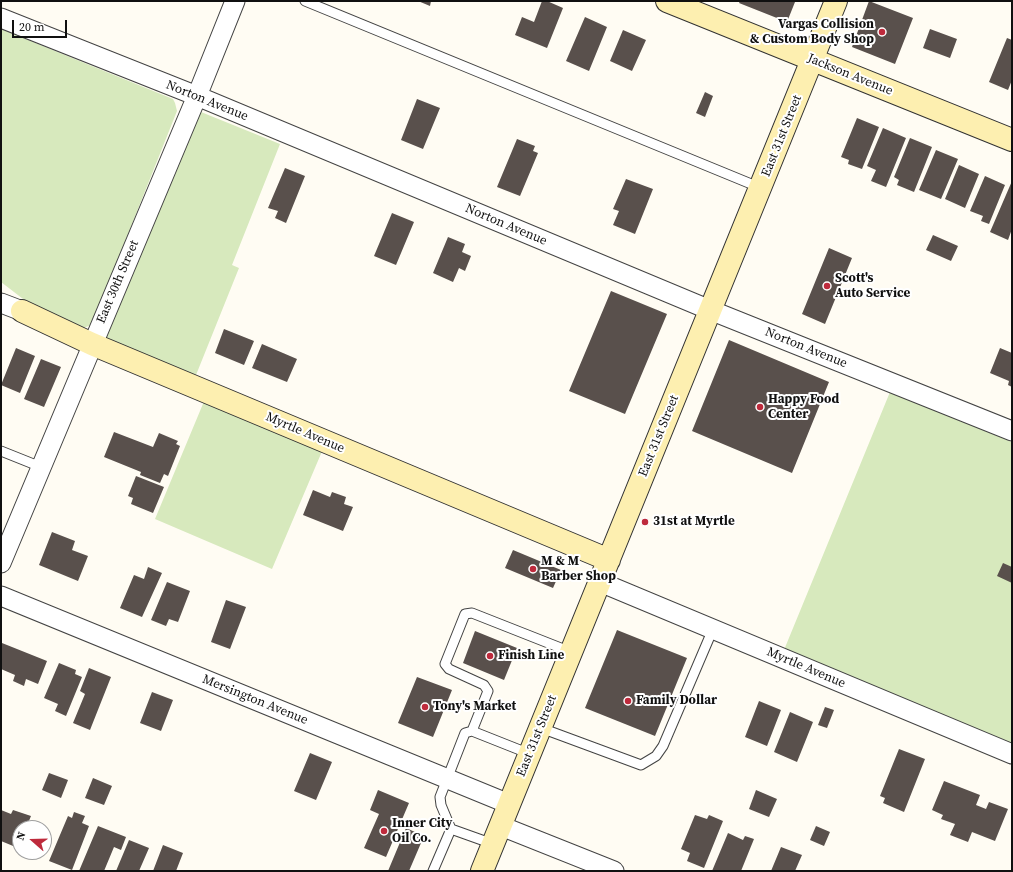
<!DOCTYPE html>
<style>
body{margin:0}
#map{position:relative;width:1013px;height:872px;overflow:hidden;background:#fffcf3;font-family:"Source Serif 4",serif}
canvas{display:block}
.frame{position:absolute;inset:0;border:2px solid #101010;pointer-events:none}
.north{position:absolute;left:12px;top:820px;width:40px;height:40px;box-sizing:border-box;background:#fff;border:1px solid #9f9f9f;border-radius:50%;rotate:290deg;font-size:11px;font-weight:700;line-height:16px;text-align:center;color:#101010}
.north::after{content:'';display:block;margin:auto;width:14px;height:18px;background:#be2a3c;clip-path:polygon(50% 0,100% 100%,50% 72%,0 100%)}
.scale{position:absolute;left:12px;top:20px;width:55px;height:18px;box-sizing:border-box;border:2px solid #101010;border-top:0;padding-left:5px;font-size:12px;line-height:14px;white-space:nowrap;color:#101010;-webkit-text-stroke:3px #fff;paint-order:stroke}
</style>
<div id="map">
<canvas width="1013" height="872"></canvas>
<div class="frame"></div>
<div class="north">N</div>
<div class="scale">20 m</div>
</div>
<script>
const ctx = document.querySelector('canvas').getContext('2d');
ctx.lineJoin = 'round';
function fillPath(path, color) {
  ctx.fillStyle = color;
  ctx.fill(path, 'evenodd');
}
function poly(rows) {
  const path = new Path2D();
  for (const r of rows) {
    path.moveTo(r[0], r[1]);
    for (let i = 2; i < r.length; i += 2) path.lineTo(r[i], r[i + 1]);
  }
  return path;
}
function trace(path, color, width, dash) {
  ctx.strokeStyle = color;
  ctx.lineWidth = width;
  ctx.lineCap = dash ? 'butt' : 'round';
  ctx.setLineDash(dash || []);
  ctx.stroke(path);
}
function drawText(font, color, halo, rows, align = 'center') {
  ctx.font = font + ' "Source Serif 4",serif';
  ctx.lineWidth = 4;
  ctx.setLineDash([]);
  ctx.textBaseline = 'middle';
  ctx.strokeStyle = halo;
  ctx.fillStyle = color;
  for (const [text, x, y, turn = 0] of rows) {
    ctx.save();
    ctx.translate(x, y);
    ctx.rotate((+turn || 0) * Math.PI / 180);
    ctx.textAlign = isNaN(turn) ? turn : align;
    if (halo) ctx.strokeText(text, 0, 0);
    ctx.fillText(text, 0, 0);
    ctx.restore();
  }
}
fillPath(poly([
 [1,29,173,99,175,103,177,111,93,322,89,326,83,328,27,302,1,282],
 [201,112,280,144,232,265,239,268,196,375,104,339,195,113],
 [890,392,1012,442,1012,744,784,650],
 [205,399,323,449,272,569,155,519]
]), '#d7e9bd');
fillPath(poly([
 [418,1,431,1,430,6],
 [542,1,547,1,563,8,547,48,515,35,522,17,534,22],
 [740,1,793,1,795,2,787,22,739,3],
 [869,1,913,18,895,64,852,47],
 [585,17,607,27,589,71,566,61],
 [930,29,957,39,950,58,923,48],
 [623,30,646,40,632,71,610,61],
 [1007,38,1012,40,1012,80,1008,90,989,82],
 [705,92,713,96,705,117,696,113],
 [417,99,440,108,423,149,401,140],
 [857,118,879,127,862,169,848,164,849,160,841,157],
 [883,128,906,138,886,187,871,181,876,170,867,166],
 [910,138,932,147,914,192,897,185,899,180,894,177],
 [517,139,535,146,533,151,538,153,520,196,497,187],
 [936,150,958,159,941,199,919,190],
 [959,165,979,174,965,208,945,199],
 [285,168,305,176,286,223,275,218,278,211,268,208],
 [985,176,1005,185,989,224,981,221,983,216,970,211],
 [626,179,653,189,635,234,613,225,619,211,613,209],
 [1012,181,1012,229,1008,240,990,232],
 [392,213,414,222,396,265,374,256],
 [933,235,958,246,951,261,926,250],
 [448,237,465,244,462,252,471,256,465,271,459,268,453,282,433,273],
 [829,248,852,258,825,324,802,314],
 [611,291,667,314,625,414,569,391],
 [224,329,254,341,244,365,215,353],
 [729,340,829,382,792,473,692,431],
 [262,344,297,359,287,382,252,368],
 [16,348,35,356,20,393,1,385],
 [1000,348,1012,353,1012,387,1008,385,1009,381,990,373],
 [41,359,61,367,44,407,24,399],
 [114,432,153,447,159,433,178,441,176,444,180,446,168,476,164,474,160,483,140,475,141,472,104,457],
 [136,476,164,487,153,513,131,504,133,498,128,496],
 [313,490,330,497,332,492,346,497,344,504,353,507,343,531,303,515],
 [52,532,75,541,72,550,88,556,78,581,39,565],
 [513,550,561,570,553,588,505,568],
 [1003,563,1012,567,1012,583,997,576],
 [148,567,162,573,142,617,120,608,134,575,144,579],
 [167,582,190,591,178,622,169,619,166,626,151,620],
 [226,600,246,607,230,649,211,642],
 [617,630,687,658,655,736,585,708],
 [475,631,517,648,504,680,463,663],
 [2,643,47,661,38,684,26,679,24,686,13,681,15,675,1,669],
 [59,663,76,670,75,674,82,677,66,716,55,711,58,704,44,698],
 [89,668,111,677,90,730,73,723,85,694,80,691],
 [417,677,452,690,433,737,398,723],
 [152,692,173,700,161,731,140,723],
 [759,701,781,710,767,746,745,737],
 [825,707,834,710,827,728,818,725],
 [790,712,813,722,797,762,774,752],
 [899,749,925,759,904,812,883,803,885,798,880,796],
 [310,753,332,762,316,800,294,791],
 [49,773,68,780,61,798,42,790],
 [93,778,112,786,104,805,85,798],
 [944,781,980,795,976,805,986,809,989,802,1008,809,995,841,972,832,968,842,950,835,955,824,941,819,943,815,932,810],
 [378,790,409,803,386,857,364,848,379,814,370,810],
 [756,790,777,799,769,817,749,809],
 [1,810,11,814,13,810,31,816,26,828,20,828,20,844,18,848,1,841],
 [74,812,85,816,82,823,89,826,72,870,49,861,68,816,72,818],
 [695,815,707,819,709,815,723,821,704,868,687,861,690,853,681,849],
 [98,826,126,837,121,850,114,847,104,871,79,871],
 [816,826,830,832,824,846,810,840],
 [406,828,424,836,409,871,388,871],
 [728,833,743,840,745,836,754,839,741,871,712,871],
 [129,840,149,848,139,871,116,871],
 [163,845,183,853,176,871,153,871],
 [781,847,802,855,795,871,771,871]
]), '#59504c');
const lane = poly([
 [305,1,761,188],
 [1,451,41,467],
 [541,728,641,765,656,756,663,746,713,629],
 [472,731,488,691,484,685,449,669,445,664,465,614,472,613,571,652],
 [451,829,441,805,440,797,465,733,472,731,530,754],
 [433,871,451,829,493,844]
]);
const street = poly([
 [1,18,197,96,710,310,1012,431],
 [1,303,22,311],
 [1,563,197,96,235,1],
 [600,582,1012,754],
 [1,596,509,804],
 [501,826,614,871]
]);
const secondary = poly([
 [667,1,1012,140],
 [22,311,92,344,609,560],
 [482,871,836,1]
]);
trace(lane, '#434343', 11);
trace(street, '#434343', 21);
trace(secondary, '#323232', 24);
trace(lane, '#fff', 9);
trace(street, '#fff', 19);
trace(secondary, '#fdefb0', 22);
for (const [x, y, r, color] of [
 [882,32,4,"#be2a3c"],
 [827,286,4,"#be2a3c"],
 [760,407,4,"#be2a3c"],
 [645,522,4,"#be2a3c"],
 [533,569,4,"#be2a3c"],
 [490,656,4,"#be2a3c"],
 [628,701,4,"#be2a3c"],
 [425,707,4,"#be2a3c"],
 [384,831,4,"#be2a3c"]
]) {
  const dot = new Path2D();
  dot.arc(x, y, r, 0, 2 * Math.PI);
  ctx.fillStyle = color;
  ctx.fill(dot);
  trace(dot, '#fff', 1.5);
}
drawText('bold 13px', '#101010', '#fff', [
 ["Vargas Collision",874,25,"right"],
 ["& Custom Body Shop",874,40,"right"],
 ["Scott's",835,279],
 ["Auto Service",835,294],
 ["Happy Food",768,400],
 ["Center",768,415],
 ["31st at Myrtle",653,522],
 ["M & M",541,562],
 ["Barber Shop",541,577],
 ["Finish Line",498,656],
 ["Family Dollar",636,701],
 ["Tony's Market",433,707],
 ["Inner City",392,824],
 ["Oil Co.",392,839]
], 'left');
drawText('13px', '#101010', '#fff', [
 ["Jackson Avenue",850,75,22],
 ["Norton Avenue",207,101,22],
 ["East 31st Street",782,136,-68],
 ["Norton Avenue",506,225,23],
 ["East 30th Street",118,282,-67],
 ["Norton Avenue",806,348,22],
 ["Myrtle Avenue",305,433,23],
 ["East 31st Street",659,436,-68],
 ["Myrtle Avenue",806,668,23],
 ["Mersington Avenue",255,700,22],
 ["East 31st Street",537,736,-68]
]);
</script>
